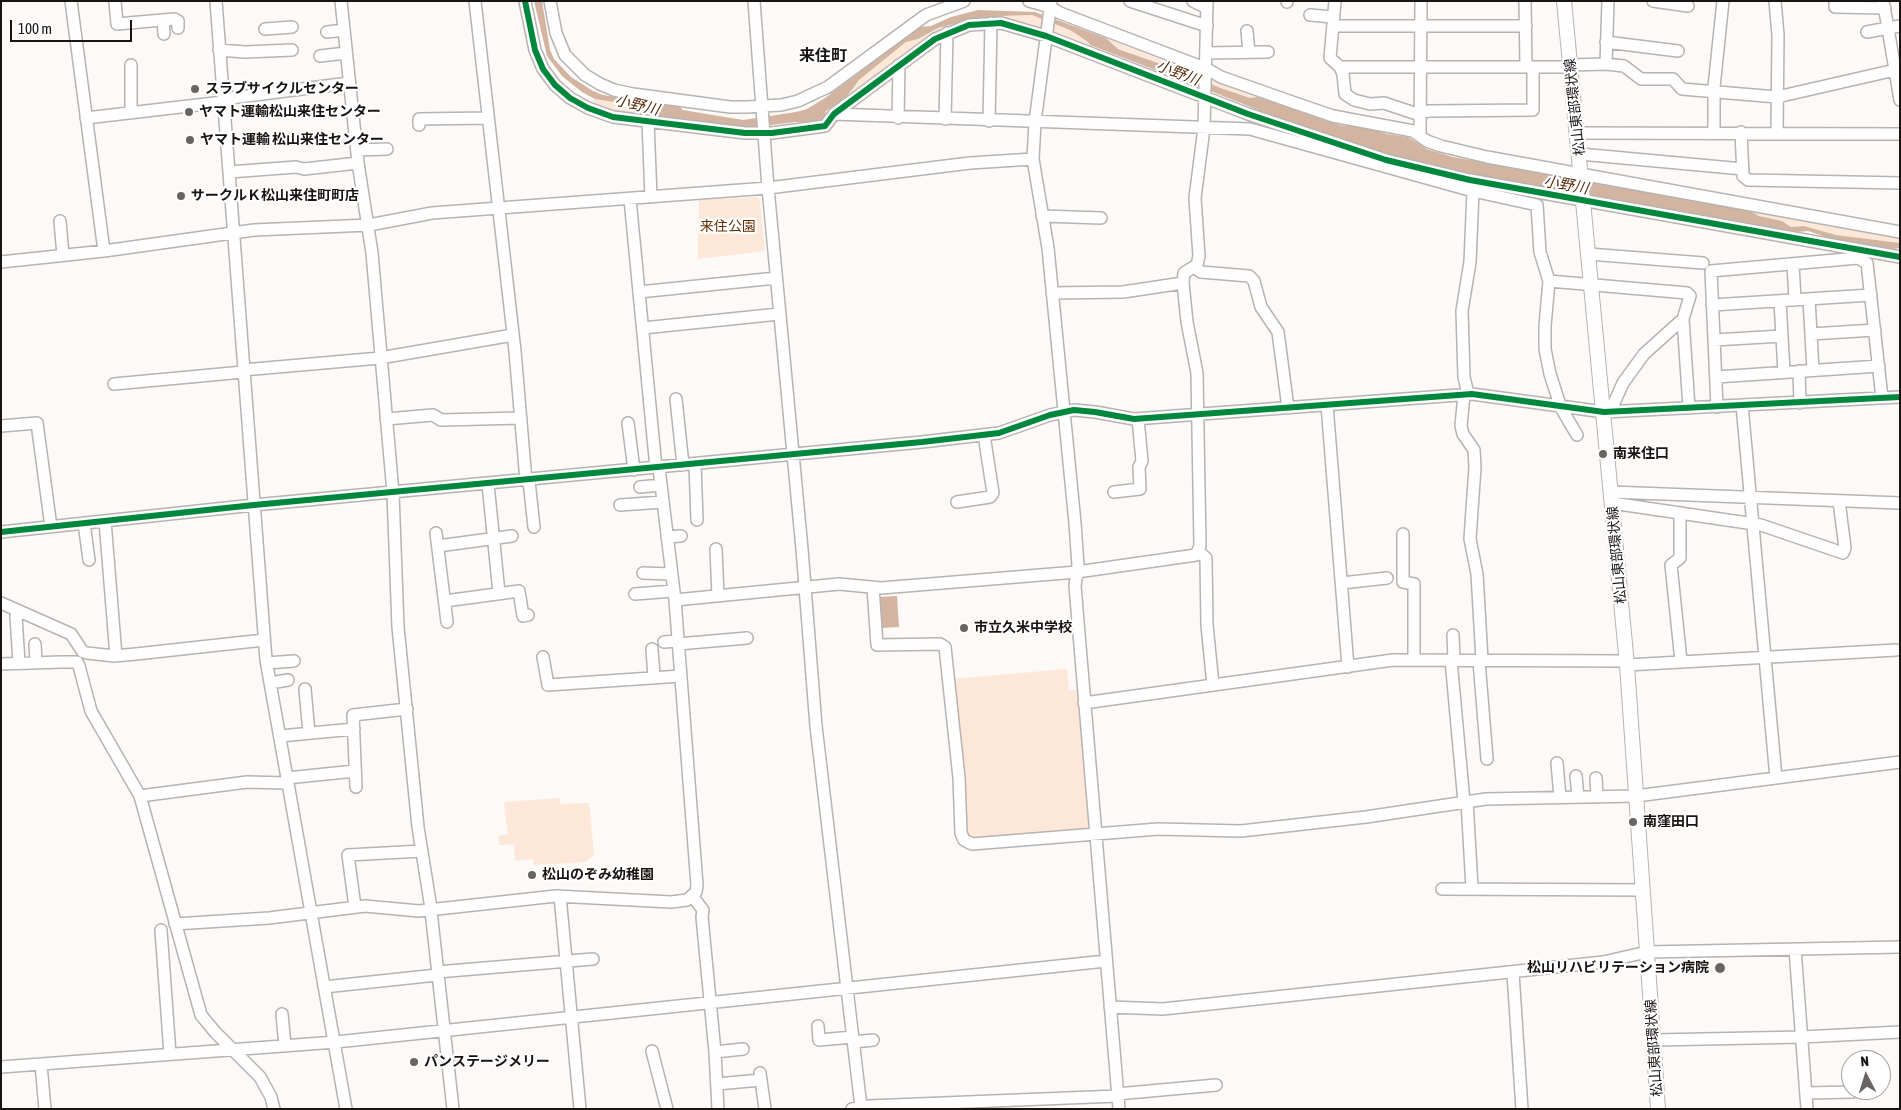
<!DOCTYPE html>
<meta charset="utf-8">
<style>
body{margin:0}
#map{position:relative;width:1901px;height:1110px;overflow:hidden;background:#fcf9f6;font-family:"Asap Condensed",sans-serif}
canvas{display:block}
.frame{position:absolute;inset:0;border:2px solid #181412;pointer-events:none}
.north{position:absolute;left:1841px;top:1050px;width:50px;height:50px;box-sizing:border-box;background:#fff;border:1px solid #a3a1a0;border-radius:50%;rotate:355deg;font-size:14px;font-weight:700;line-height:20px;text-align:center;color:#181412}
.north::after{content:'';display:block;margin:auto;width:18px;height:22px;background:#686462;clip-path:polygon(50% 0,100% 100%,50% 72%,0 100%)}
.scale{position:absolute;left:10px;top:20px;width:122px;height:22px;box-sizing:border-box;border:2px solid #181412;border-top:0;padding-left:6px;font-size:15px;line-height:18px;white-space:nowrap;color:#181412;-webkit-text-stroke:4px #fff;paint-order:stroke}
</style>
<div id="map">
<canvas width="1901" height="1110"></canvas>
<div class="frame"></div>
<div class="north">N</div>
<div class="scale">100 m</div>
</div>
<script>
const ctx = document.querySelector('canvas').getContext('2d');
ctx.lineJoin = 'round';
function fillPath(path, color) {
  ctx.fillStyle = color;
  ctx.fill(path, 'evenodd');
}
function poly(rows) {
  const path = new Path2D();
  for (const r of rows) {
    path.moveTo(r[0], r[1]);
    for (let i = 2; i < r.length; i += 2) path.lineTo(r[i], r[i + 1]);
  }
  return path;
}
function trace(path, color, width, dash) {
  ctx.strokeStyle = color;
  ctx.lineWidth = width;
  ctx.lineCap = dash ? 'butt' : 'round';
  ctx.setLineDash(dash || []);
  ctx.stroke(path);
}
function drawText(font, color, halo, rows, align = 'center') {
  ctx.font = font + ' "Asap Condensed","Noto Sans JP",sans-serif';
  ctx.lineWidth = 4.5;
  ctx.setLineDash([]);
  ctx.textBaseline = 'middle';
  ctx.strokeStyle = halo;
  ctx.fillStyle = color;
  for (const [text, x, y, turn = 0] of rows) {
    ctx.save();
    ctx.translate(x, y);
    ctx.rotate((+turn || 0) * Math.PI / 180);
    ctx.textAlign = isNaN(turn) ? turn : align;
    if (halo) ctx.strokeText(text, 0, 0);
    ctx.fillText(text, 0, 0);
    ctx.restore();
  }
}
fillPath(poly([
 [1032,15,1070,30,1088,42,1090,45,1032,24,998,18,983,18,1000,16],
 [953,25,925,39,845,99,859,80,906,42,918,39,938,28],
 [1106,38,1258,97,1250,98,1215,86,1201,78,1117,48],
 [595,99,650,108,654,117,609,110,593,104],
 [757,197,760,200,765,251,698,259,699,200],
 [1752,212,1900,239,1900,243,1836,235,1804,226,1791,227,1782,221,1759,216],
 [1067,669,1069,690,1079,690,1091,825,1085,830,975,842,966,837,951,679],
 [559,798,560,804,589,803,594,854,586,862,572,863,534,865,533,859,515,861,514,844,499,845,498,836,508,834,504,802]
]), '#fde7d8');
fillPath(poly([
 [534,1,542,1,550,50,554,59,571,77,593,91,603,95,680,107,683,110,743,120,796,112,807,109,825,98,920,27,931,26,951,17,978,10,1035,12,1106,38,1118,49,1201,78,1215,86,1250,98,1258,97,1340,125,1372,129,1387,134,1408,137,1427,149,1453,157,1691,199,1752,212,1759,216,1782,221,1791,227,1804,226,1836,235,1900,243,1900,248,1894,249,1832,239,1808,231,1797,232,1466,175,1387,154,1326,137,1213,92,1200,82,1179,74,1163,73,1090,45,1088,42,1070,30,1032,15,1000,16,969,20,938,28,918,39,906,42,859,80,845,99,826,111,824,121,820,123,795,122,750,128,654,117,653,111,650,108,595,99,582,92,562,76,547,56],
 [897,596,899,627,881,628,879,597]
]), '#d3b4a0');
const minor = poly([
 [71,1,104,251],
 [115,1,117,24,174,19,178,21,178,28],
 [216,1,266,660,346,1109],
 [341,1,358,163,372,253,393,493,398,627,418,827,430,902,453,1109],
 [475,1,515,351,526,481],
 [525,1,535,50,543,69,555,85,570,98,588,108,613,117,745,133,772,133,825,126,834,114,935,39,969,25,1001,23,1046,36,1248,114,1386,160,1470,180,1900,257],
 [550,1,556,33,565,55,585,75,600,84,614,90,633,94,730,107,747,107,781,105,798,101,815,93,828,87,926,15,964,1],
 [754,1,768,188,802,549,816,726,861,1107],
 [1029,1,1050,7,1060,13,1207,69,1221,77,1295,103,1333,116,1413,131,1427,141,1441,146,1487,157,1900,232],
 [1051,1,1035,122,1033,159,1048,248,1075,523,1078,566,1075,586,1119,1109],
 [1130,1,1207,26],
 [1193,1,1207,8],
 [1335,1,1330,58,1340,67,1343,74,1345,94,1354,100,1370,104,1384,103,1414,113,1430,111,1533,110,1533,67],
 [1525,1,1526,67],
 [1653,1,1688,6],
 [1775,1,1778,35,1777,132],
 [1835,1,1835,7,1885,8],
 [1287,2,1287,1],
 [1310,15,1333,17],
 [163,20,164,34],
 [1333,26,1526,26],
 [265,29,292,27],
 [1247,31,1249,52],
 [327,32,344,30],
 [1867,32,1888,28,1883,1],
 [1606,42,1678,51],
 [219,50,245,52,292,50],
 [1207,53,1268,52],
 [320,56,346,53],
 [1606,64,1608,1],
 [1570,65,1606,64,1624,66,1641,79,1673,79,1682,89,1777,97,1895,70,1888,28,1900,26],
 [1340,67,1571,67],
 [1895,70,1900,100],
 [223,99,349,83],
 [131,113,131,65],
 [834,114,1250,129,1473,191,1537,205,1540,252,1549,281,1545,326,1545,349,1550,374,1561,408,1577,435],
 [86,118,223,102],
 [898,118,899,65],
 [945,119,947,33],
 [989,121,991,23],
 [648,122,651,197],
 [419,125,419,119,488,118],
 [1714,132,1714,87,1723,1],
 [1741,132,1743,176,1748,180,1900,183],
 [1578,133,1900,134],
 [1420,135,1421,1],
 [357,150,387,149],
 [1580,154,1743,169],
 [229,172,296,167,304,169,358,163],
 [630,199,656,468],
 [1042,216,1101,218],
 [60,221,63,255],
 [1589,254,1703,263],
 [1,262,104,251,254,230,369,225,432,213,768,188,970,163,1033,159],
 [1793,264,1795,300],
 [1194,267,1201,272,1249,276,1254,281,1261,307,1278,332,1288,408],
 [1549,281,1687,293,1690,296,1683,319,1689,408],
 [639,292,776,278],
 [1052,293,1123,292,1183,283],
 [1809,299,1813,370],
 [1780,301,1784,372],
 [1712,305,1871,295],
 [643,328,779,314],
 [1811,334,1875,330],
 [1714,340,1782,336],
 [243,370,380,358,513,335],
 [1799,371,1800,403],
 [1716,377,1879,366],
 [114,384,243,372],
 [1464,394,1461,426,1463,434,1474,450,1475,467,1470,539,1477,574,1482,660],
 [1468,394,1464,377,1462,311,1470,262,1473,191],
 [676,399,683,465],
 [1327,405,1348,667],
 [1742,405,1776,778],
 [1717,407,1711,271,1858,258,1867,263,1882,398],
 [1610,412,1623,383,1644,354,1683,319],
 [386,419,433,415,441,420,521,418],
 [628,423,634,470],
 [1,426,37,423,51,527],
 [695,464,697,520],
 [659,468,675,600,839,584,881,588,1077,572,1196,555,1200,546,1197,373,1187,322,1183,283,1184,273,1197,265,1199,256,1195,198,1204,128,1207,1],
 [529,481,534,527],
 [488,484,499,593],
 [640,487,661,485],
 [1114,492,1140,489,1139,467,1142,461,1138,419],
 [1611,492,1900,503],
 [957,502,990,497,993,493,984,435],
 [1612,503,1761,525,1843,553,1845,548,1839,501],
 [620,505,663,502],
 [1680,513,1680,558,1671,565,1681,661],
 [105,521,116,656],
 [84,523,89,560],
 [1,532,254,505,922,442,999,433,1050,415,1074,410,1095,412,1134,419,1472,394,1604,412,1900,397],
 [436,533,447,622],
 [1403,534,1403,582,1414,584,1414,660],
 [667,537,681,536],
 [438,546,512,536],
 [716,549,718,596],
 [1199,552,1206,558,1207,625,1213,685],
 [643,573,671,574],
 [1342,583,1387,578],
 [873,587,877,645,940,644,945,647,959,778,961,833,964,840,972,844,1158,829,1241,831,1366,817,1486,799,1636,796,1900,762],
 [635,594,673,591],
 [445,601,519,591,523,616,528,615],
 [1,603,71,634,83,652,87,653,114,656,136,654,264,640],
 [16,616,19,663],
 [1453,635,1454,660],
 [664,642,678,641],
 [35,644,36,662],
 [678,644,747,638],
 [652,649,654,677],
 [543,657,548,685,681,676],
 [1451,660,1464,802],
 [1479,661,1487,759],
 [267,663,294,661],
 [1,664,61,662,77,662,79,666,91,711,140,796,201,1015,215,1032,260,1077,271,1097,274,1109],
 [1627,665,1896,650],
 [270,683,288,680],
 [305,689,309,733],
 [1084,703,1393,660,1627,661],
 [280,736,354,729],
 [1557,763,1560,797],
 [1576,776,1578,797],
 [287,778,355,771],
 [1596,778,1597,797],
 [356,787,353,715,407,709],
 [140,796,247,782,287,783],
 [1467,801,1472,888],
 [1442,889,1643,890],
 [560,896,580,1109],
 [693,897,703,910,702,917,715,1052,718,1109],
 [355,907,348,855,422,851],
 [175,924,269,918,365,906,419,911,556,896,671,902,687,900,696,892,697,885,675,600],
 [161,930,170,1054],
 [1795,949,1807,1109],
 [437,972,593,959],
 [1513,973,1522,1109],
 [324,987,437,975],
 [1110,1007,1163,1009,1603,962,1647,952,1900,947],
 [282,1014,285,1046],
 [818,1026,819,1040,853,1037],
 [1655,1040,1802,1037,1900,1032],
 [854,1042,873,1040],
 [652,1051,667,1109],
 [715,1052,743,1049],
 [41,1064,45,1109],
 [1,1067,336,1042,1106,961],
 [760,1073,765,1109],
 [717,1084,761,1080],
 [1806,1093,1853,1092],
 [1117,1094,1216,1085],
 [852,1109,869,1106,1117,1096]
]);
const major = poly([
 [1564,1,1627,665,1658,1109]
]);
trace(minor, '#b6b3b1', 14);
trace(major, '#b6b3b1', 16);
trace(minor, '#fffefe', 11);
trace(major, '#fffefe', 14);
trace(poly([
 [525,1,535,50,543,69,555,85,570,98,588,108,613,117,745,133,772,133,825,126,834,114,935,39,969,25,1001,23,1046,36,1248,114,1386,160,1470,180,1900,257],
 [1,532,254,505,922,442,999,433,1050,415,1074,410,1095,412,1134,419,1472,394,1604,412,1900,397]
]), '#00873e', 6);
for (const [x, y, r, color] of [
 [195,89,5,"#686462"],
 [189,112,5,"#686462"],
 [190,140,5,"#686462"],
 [181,196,5,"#686462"],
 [1603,454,5,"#686462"],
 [964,628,5,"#686462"],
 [1633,822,5,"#686462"],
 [532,875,5,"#686462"],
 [1720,968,6,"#686462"],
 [414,1062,5,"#686462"]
]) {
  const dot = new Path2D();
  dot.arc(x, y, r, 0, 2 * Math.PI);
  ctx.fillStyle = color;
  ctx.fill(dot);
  trace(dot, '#fff', 2);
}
drawText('bold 14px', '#181412', '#fff', [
 ["スラブサイクルセンター",205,89],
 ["ヤマト運輸松山来住センター",199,112],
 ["ヤマト運輸 松山来住センター",200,140],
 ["サークルＫ松山来住町町店",191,196],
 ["南来住口",1613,454],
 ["市立久米中学校",974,628],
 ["南窪田口",1643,822],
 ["松山のぞみ幼稚園",542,875],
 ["松山リハビリテーション病院",1709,968,"right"],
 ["パンステージメリー",424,1062]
], 'left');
drawText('14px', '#181412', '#fff', [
 ["松山東部環状線",1575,107,-96],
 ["松山東部環状線",1617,555,-95],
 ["松山東部環状線",1654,1048,-94]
]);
drawText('14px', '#652f00', '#fff', [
 ["来住公園",728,227]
]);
drawText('italic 15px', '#562c0b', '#fff', [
 ["小野川",1178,73,21],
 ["小野川",637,105,14],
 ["小野川",1566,185,10]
]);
drawText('bold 16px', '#181412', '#fff', [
 ["来住町",823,56]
]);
</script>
